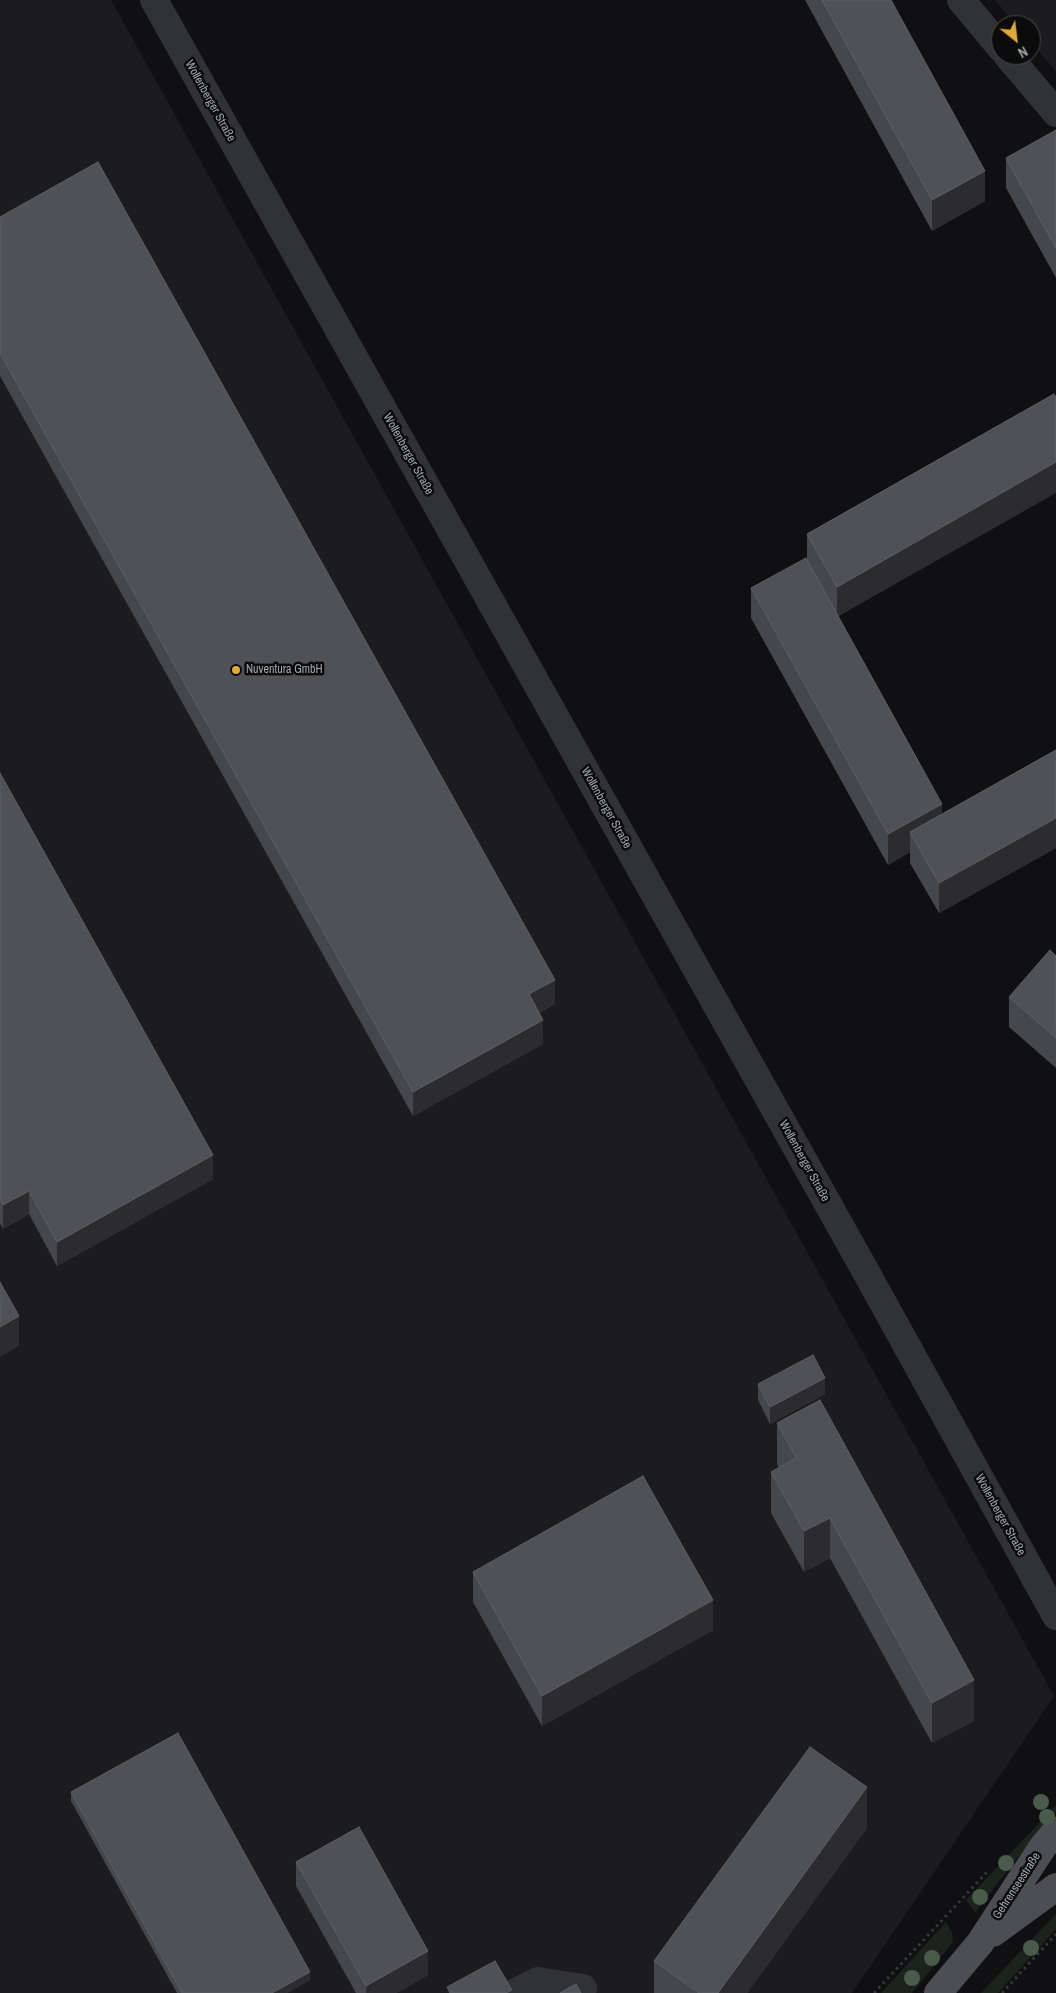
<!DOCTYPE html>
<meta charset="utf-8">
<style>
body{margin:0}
#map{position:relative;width:1056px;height:1993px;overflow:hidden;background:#100f11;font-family:"Archivo Narrow",sans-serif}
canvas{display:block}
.north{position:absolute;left:991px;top:15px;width:50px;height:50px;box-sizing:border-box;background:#0b0b0c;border:1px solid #47494e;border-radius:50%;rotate:151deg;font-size:14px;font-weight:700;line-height:20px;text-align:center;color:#a2a6b0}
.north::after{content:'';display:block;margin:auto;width:18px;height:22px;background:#e0aa39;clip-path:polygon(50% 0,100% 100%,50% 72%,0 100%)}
</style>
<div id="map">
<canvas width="1056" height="1993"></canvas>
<div class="north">N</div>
</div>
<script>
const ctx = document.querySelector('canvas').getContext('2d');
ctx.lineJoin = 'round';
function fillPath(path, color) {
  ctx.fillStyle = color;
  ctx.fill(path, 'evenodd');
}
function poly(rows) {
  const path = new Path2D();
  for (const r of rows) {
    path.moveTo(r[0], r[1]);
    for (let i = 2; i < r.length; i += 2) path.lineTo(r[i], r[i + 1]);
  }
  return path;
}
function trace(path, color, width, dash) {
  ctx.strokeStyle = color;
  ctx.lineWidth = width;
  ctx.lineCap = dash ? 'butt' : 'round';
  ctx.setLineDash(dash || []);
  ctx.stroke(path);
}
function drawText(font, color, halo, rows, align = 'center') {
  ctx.font = font + ' "Archivo Narrow",sans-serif';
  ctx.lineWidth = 5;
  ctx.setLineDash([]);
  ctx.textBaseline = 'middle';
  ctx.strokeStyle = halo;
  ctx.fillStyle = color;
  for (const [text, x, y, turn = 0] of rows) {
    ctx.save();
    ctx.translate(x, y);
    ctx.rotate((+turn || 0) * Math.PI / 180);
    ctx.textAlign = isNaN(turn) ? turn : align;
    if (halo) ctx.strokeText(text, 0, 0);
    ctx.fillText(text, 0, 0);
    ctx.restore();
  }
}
fillPath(poly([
 [0,0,111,0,1054,1696,852,1993,0,1993],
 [995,0,1056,0,1056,71,1031,42,1031,25,1016,25]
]), '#1c1c1e');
fillPath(poly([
 [1056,1805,1056,1812,1010,1867,975,1913,966,1900],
 [1056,1914,1056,1929,998,1993,981,1993],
 [946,1922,952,1932,953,1942,912,1993,881,1993]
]), '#1c231d');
trace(poly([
 [874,1993,989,1870],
 [1002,1993,1056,1934]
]), '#37383c', 3, [2.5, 4]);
trace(poly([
 [154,0,866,1272,1056,1616],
 [961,0,1001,48],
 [1007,55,1056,113],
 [514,1993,538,1981,583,1988]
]), '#313235', 28);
trace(poly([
 [993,1933,1056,1887],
 [938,1993,980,1943,1042,1848,1056,1831]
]), '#4d4e54', 28);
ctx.fillStyle = '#4a5b4c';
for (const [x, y] of [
 [1041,1802],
 [1047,1817],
 [1006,1863],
 [980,1897],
 [1031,1948],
 [932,1958],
 [912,1978]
]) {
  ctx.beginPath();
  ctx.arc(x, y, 8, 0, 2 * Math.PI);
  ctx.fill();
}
fillPath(poly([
 [805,0,891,0,985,201,932,231],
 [1056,130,1056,278,1006,188,1006,158],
 [0,217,555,1004,539,1013,543,1044,413,1116,0,376],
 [1054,394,838,617,942,814,1056,750,1056,848,939,913,910,863,910,852,888,865,751,618,751,588,807,561,807,534],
 [0,773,213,1179,57,1266,29,1214,3,1229,0,1223],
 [1056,956,1056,1068,1009,1027,1009,997],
 [758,1384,825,1394,770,1424,758,1400],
 [777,1423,974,1721,932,1743,830,1558,804,1572,771,1513,771,1472,779,1468,777,1464],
 [473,1572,713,1630,542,1726,473,1602],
 [71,1792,310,1980,287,1993,177,1993,71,1801],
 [867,1828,747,1993,654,1993,654,1961],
 [296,1862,428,1975,396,1993,356,1993,296,1886]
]), '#46474c');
fillPath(poly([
 [985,171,985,201,932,231,932,200],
 [1056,462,1056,493,837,617,837,587],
 [942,804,942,834,910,832,910,852,888,865,888,834],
 [1056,818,1056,848,939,913,939,883],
 [555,980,555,1004,529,1018,529,994],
 [543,1020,543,1044,413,1116,413,1092],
 [213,1155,213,1179,57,1266,57,1242],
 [29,1191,29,1214,3,1229,3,1205],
 [19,1316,19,1346,0,1357,0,1327],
 [825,1378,825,1394,770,1424,770,1407],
 [830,1518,830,1558,804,1572,804,1531],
 [713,1600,713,1630,542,1726,542,1696],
 [974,1680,974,1721,932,1743,932,1703],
 [867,1787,867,1828,747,1993,718,1993],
 [428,1951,428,1975,396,1993,366,1993,366,1986],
 [310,1972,310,1980,287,1993,272,1993]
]), '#2c2c30');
const building = poly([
 [822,0,891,0,985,171,932,200,822,0],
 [1056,130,1056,248,1006,158,1056,130],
 [98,162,555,980,529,994,543,1020,413,1092,0,353,0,217,98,162],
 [1054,394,1056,397,1056,462,837,587,807,534,1054,394],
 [806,558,942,804,888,834,751,588,806,558],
 [1056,750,1056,818,939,883,910,832,1056,750],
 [0,773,213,1155,57,1242,29,1191,3,1205,0,1199,0,773],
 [1050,950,1056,956,1056,1038,1009,997,1050,950],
 [0,1282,19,1316,0,1327,0,1282],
 [813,1355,825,1378,770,1407,758,1384,813,1355],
 [820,1400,974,1680,932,1703,830,1518,804,1531,771,1472,796,1458,777,1423,820,1400],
 [643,1476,713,1600,542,1696,473,1572,643,1476],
 [178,1733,310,1972,272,1993,182,1993,71,1792,178,1733],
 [810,1747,867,1787,718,1993,699,1993,654,1961,810,1747],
 [359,1827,428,1951,366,1986,296,1862,359,1827],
 [495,1961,512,1990,506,1993,450,1993,447,1987,495,1961],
 [576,1984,581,1993,560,1993,576,1984]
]);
fillPath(building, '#505156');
trace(building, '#5d5f64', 1);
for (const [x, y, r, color] of [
 [236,670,5,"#e0aa39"]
]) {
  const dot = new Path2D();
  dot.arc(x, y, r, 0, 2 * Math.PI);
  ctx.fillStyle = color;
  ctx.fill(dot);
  trace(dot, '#0b0b0c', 2);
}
drawText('12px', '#a2a6b0', '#0b0b0c', [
 ["Wollenberger Straße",210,101,61],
 ["Wollenberger Straße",408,454,61],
 ["Wollenberger Straße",606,808,61],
 ["Wollenberger Straße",804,1161,61],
 ["Wollenberger Straße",1000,1515,61],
 ["Gehrenseestraße",1017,1886,-57]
]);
drawText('12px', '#a2a6b0', '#0b0b0c', [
 ["Nuventura GmbH",246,670]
], 'left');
</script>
